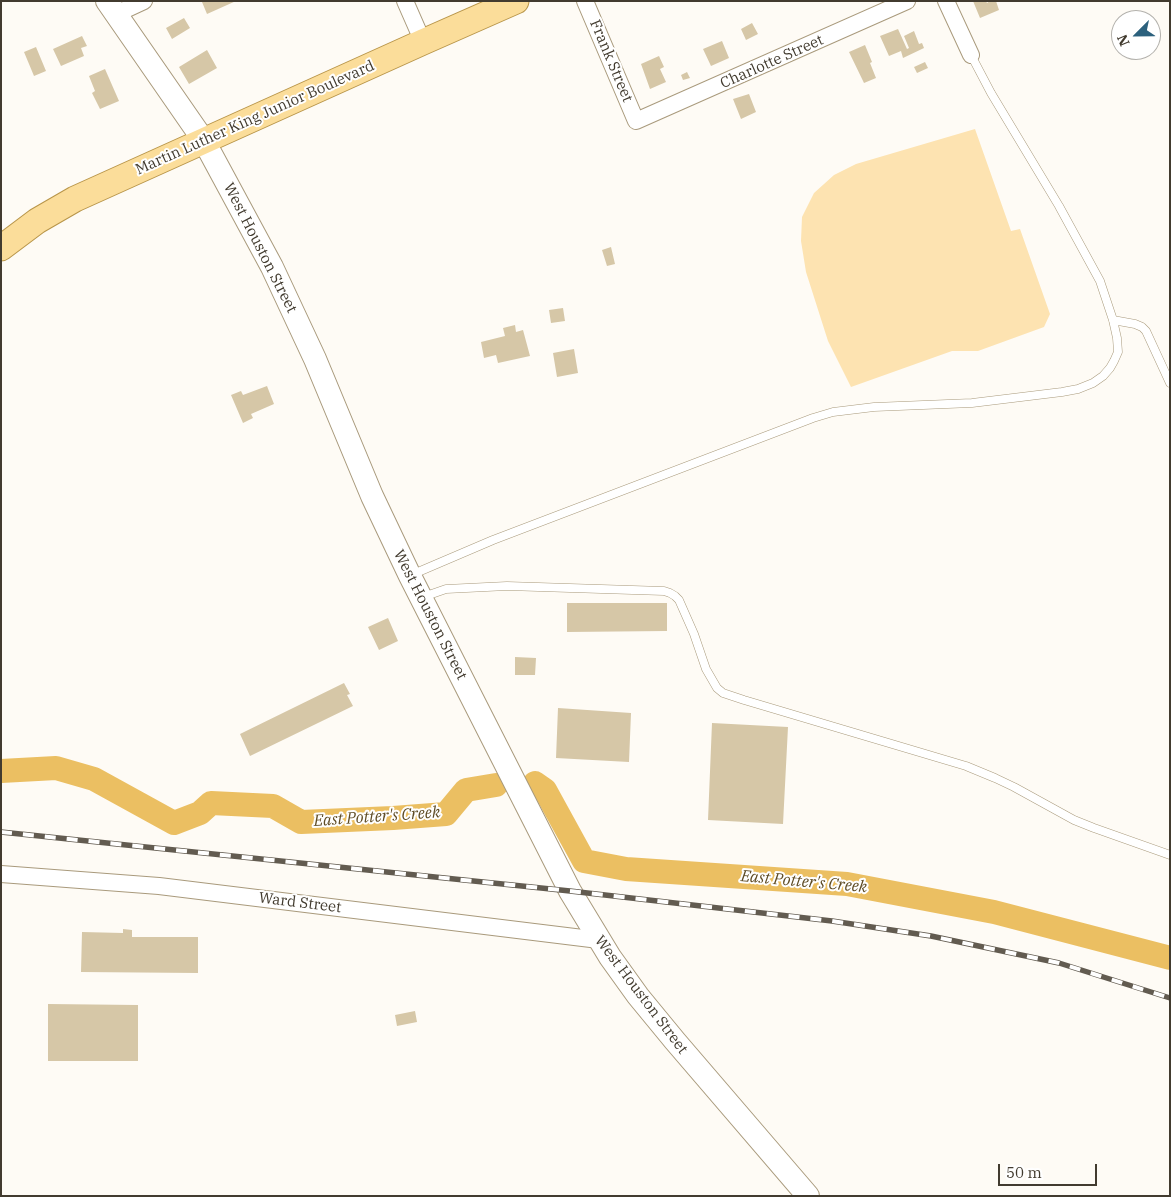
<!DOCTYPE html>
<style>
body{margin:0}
#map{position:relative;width:1171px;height:1197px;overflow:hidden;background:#fefbf5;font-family:"IBM Plex Serif",serif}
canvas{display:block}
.frame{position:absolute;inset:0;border:2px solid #423b2f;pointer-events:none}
.north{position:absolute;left:1111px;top:10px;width:50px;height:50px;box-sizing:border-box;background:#fff;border:1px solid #b3b1ac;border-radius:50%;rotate:247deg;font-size:14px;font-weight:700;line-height:20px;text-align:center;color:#423b2f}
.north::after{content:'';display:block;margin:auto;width:18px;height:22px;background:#2c617d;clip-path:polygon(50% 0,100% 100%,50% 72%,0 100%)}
.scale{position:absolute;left:998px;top:1164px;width:99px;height:22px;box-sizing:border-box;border:2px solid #423b2f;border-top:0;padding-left:6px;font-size:15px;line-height:18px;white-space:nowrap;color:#423b2f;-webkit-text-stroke:4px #fff;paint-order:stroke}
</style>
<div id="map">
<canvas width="1171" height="1197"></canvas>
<div class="frame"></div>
<div class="north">N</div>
<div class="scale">50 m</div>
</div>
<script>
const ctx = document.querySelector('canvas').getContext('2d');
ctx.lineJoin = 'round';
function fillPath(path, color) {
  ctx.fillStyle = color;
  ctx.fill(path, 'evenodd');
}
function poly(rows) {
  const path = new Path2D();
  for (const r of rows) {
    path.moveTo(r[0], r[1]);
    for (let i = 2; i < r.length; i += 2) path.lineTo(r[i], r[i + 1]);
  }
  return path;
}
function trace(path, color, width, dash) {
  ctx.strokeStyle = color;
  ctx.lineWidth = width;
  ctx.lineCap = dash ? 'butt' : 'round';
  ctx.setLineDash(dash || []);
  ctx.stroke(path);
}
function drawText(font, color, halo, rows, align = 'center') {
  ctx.font = font + ' "IBM Plex Serif",serif';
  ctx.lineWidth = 4;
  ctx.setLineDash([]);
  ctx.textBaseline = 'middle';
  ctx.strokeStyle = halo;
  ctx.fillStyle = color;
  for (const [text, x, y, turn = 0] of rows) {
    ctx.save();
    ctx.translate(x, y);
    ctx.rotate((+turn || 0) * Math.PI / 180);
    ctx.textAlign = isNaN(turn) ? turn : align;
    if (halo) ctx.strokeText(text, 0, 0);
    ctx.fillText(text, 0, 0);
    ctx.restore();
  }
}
fillPath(poly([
 [975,129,1011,231,1020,229,1050,314,1044,327,978,351,952,351,851,387,828,341,806,272,801,241,802,217,814,193,834,175,856,164]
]), '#fde3b1');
trace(poly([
 [1,771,56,768,94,779,174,823,200,813,211,803,273,806,301,822,393,818,446,814,466,790,496,785],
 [535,783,545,790,584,861,626,869,847,884,994,912,1170,958]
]), '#ebbf62', 24);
fillPath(poly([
 [204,1,236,1,207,14,202,2],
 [973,1,986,1,987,3,990,1,996,1,999,10,980,18],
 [184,18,190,28,172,39,166,28],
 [752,23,758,34,746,40,741,29],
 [898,29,907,49,909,48,904,36,914,31,919,44,922,43,924,48,903,58,901,51,889,56,880,36],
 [82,36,87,46,81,48,84,56,61,66,53,49],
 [722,41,729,58,711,66,703,49],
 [865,45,872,62,870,63,876,78,864,83,849,52],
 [36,47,46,71,34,76,24,52],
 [207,50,217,68,189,84,179,67],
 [659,56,664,67,660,69,666,82,650,89,641,64],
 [925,62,928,68,917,73,914,67],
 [105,69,119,101,100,109,92,93,95,91,89,76],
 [687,72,690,78,683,80,681,75],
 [749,94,756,112,741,119,733,99],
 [611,247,615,264,607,266,602,250],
 [563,308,565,321,551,323,549,310],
 [515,325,516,332,523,330,530,356,498,363,496,355,484,358,481,342,505,336,503,328],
 [574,349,578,373,557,377,553,353],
 [267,386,274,404,251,414,253,418,243,423,231,395,241,391,243,395],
 [567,603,667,603,667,631,567,632],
 [388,618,398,641,379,650,368,627],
 [515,657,536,658,535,675,515,675],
 [344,683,350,694,347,695,353,706,250,756,240,734],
 [558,708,631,713,629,762,556,758],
 [712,723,788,727,783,824,708,820],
 [123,929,132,930,132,937,198,937,198,973,81,972,82,932,123,933],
 [48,1004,138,1005,138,1061,48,1061],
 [415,1011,417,1022,397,1026,395,1015]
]), '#d6c7a7');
const lane = poly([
 [1113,320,1135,324,1142,327,1146,331,1170,383],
 [411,575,493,540,813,418,833,412,874,407,972,403,1062,392,1078,389,1093,383,1103,376,1110,368,1114,361,1118,352,1117,338,1113,320,1100,281,1059,206,991,93,971,55],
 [423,597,446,589,507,586,664,591,670,593,675,596,679,600,694,634,706,669,717,688,723,693,744,700,966,766,995,778,1014,787,1074,820,1094,828,1170,855]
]);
const street = poly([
 [405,1,423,42],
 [585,1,636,121,907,1],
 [946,1,971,55],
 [116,14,144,1],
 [1,874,159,886,599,940]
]);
const secondary = poly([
 [107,1,204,141,272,267,315,359,372,496,410,576,570,891,610,957,638,996,675,1041,808,1196]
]);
const primary = poly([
 [1,248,37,221,75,199,423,42,516,1]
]);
trace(lane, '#a99a7c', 9);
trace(street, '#a99a7c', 18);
trace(secondary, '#a99a7c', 24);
trace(primary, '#b89549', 27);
trace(lane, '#fff', 8);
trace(street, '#fff', 16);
trace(secondary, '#fff', 22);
trace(primary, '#fbdd9a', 25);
const rail = poly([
 [1,832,570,891,832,921,931,936,1059,963,1170,998]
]);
trace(rail, '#625b50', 5.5);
trace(rail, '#fff', 4, [11]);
drawText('15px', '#423b2f', '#fff', [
 ["Frank Street",611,61,67],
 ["Charlotte Street",772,62,-24],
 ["Martin Luther King Junior Boulevard",255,118,-24],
 ["West Houston Street",260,248,63],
 ["West Houston Street",430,615,63],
 ["Ward Street",300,903,7],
 ["West Houston Street",641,995,53]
]);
drawText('italic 16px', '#5e4b24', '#fff', [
 ["East Potter's Creek",377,817,-4],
 ["East Potter's Creek",804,882,5]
]);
</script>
